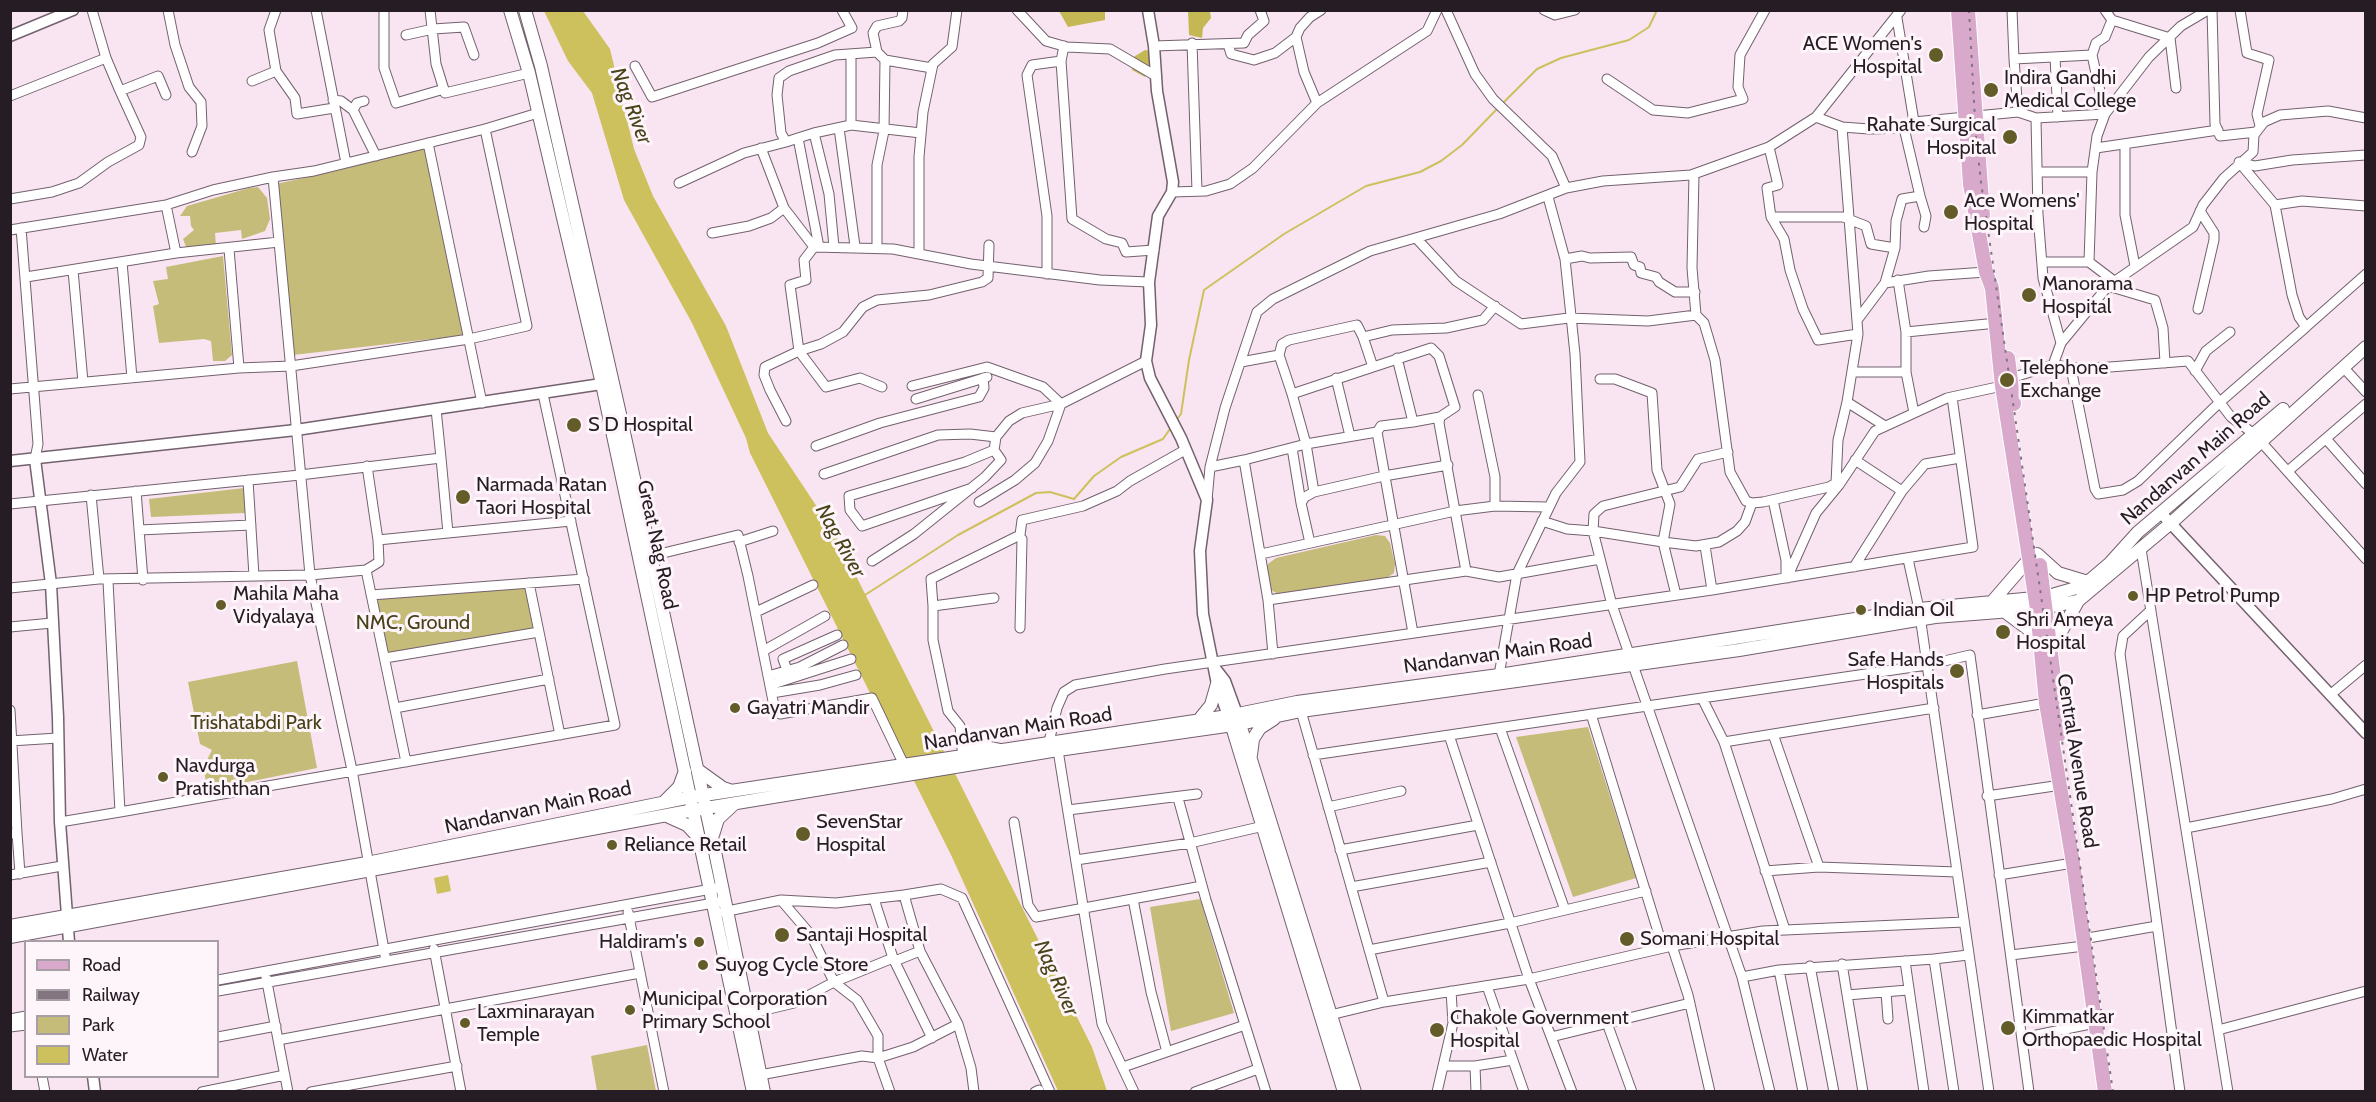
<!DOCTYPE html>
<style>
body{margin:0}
#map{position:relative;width:2376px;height:1102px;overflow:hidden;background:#f9e4f2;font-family:Cabin,sans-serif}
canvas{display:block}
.frame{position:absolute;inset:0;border:12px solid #251d23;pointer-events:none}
.legend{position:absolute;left:24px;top:940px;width:195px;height:138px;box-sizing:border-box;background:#fef5fb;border:2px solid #a79fa5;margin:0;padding:8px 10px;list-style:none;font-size:18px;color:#251d23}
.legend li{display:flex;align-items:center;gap:12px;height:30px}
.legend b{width:30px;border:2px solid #a79fa5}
</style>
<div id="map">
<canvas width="2376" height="1102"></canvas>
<div class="frame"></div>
<ul class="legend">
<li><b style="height:8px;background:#d9a9cc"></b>Road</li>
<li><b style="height:8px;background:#83757f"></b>Railway</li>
<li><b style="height:16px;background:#c4bc78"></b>Park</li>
<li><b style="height:16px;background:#cdc15d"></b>Water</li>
</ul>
</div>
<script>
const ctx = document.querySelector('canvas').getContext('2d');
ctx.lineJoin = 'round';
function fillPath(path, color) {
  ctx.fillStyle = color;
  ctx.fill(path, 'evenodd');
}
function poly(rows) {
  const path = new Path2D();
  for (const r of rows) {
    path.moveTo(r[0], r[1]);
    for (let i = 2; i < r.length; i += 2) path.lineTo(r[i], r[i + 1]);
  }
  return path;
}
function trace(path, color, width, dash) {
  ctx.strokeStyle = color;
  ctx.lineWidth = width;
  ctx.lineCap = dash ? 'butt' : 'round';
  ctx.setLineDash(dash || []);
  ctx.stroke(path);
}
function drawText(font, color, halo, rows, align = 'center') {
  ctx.font = font + ' Cabin,sans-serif';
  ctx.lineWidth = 6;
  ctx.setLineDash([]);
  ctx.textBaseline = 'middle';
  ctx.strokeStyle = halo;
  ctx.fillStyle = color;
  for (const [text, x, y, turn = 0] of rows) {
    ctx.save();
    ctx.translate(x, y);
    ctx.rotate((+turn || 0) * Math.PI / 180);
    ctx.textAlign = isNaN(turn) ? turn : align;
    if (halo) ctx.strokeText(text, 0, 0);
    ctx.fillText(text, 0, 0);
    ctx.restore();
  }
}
fillPath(poly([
 [427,146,466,335,293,355,276,184,336,171],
 [258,187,267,198,270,219,265,231,242,239,241,230,215,233,216,246,187,249,183,239,194,230,191,226,190,216,180,216,187,206,249,188],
 [223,256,232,355,225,361,213,361,211,341,204,339,159,343,153,306,159,304,153,281,168,279,166,267],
 [244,488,245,513,151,517,149,499],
 [1376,535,1385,536,1390,543,1395,564,1394,573,1385,579,1278,594,1271,590,1267,570,1268,564,1276,558],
 [525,586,533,628,388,654,377,599],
 [297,661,317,768,208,790,203,768,212,750,200,744,188,682],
 [1588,727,1636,878,1573,897,1516,737],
 [1200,899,1234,1013,1171,1031,1150,907],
 [647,1045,656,1091,597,1091,591,1056]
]), '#c4bc78');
fillPath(poly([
 [1059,11,1105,11,1105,20,1068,27],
 [1188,11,1210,11,1211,18,1203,28,1202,38,1189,35],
 [1145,50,1150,51,1151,69,1145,77,1132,70,1132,58]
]), '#c4b854');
fillPath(poly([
 [544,11,583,11,610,49,634,149,653,196,726,326,768,433,835,534,1092,1047,1107,1091,1058,1091,952,857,750,453,746,438,692,323,624,200,592,93,568,61],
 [448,875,451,891,437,894,434,878]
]), '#cdc15d');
trace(poly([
 [1502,104,1537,69,1561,58,1629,40,1649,27,1657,10],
 [1175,422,1181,414,1189,360,1204,290,1284,234,1366,186,1420,172,1441,161,1462,145,1498,108],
 [865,595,958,535,1036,493,1050,492,1074,499,1094,476,1121,457,1163,439,1172,426]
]), '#cdc15d', 2);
const minor = poly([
 [92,10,106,58,120,91,158,76,166,95],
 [168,10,175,45,189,87,201,102,202,126,192,152],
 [276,10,269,30,276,71,295,98,297,114,334,108],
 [316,10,346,163],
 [384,10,384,68,396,103,444,89],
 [430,10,436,64,445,93,529,73],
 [1017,10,1046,41,1067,47,1110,49,1156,76],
 [1446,10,1475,74,1493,99,1552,156,1566,188],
 [1544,10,1555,15,1575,10],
 [2012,10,2014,59],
 [2105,10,2112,20,2170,38,2176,88],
 [2212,10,2215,124,2220,136,2256,132],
 [2240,10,2247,53,2269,60,2257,114,2260,126],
 [406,35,433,29,464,27,474,55],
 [1192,43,1197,191],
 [1228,44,1231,54,1254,60,1275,53,1296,37],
 [1064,46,1061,61,1072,219,1106,239,1122,243,1126,252,1154,250],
 [1154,46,1244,43,1248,35,1264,21,1260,10],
 [877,52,873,33,877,26,899,21,902,18,903,10],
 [851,54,851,125],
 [2055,57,2058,117],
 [635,66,652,97,818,43,852,28,842,10],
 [1607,79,1653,110,1688,113,1743,99,1738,87,1740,55,1765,10],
 [252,81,276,71],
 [10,96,106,58],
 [333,100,341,101,353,110,376,156],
 [1317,103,1304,72,1296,37,1300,28,1310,17,1321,10],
 [353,110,357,103,364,101],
 [2018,112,2014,59,2092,55],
 [1816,117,1842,127,1869,129,1904,128,1914,122,1897,18],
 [2366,118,2328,111,2280,115,2264,122,2254,135,2253,152,2224,178,2203,205,2193,227,2108,286,2061,343,2053,365,2084,369,2188,361,2231,417,2254,434,2366,559],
 [1914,122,2018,112,2036,118],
 [1842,127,1858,334],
 [839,128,855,246],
 [814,133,851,125,921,133],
 [798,138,814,133,829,194,834,247],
 [428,143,482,403],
 [2125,144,2125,215,2135,266],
 [1769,147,1778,185,1767,188,1771,217,1843,217,1866,226,1871,244,1895,248,1896,221,1902,199,1920,196,1904,128],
 [761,148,784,208,814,247,893,249,971,264,1100,280,1149,282],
 [2096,148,2218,130],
 [2239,162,2275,205,2302,201,2366,206],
 [2239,162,2255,166,2292,160,2366,155],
 [2037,172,2092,172],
 [273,177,310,575,352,770,386,961],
 [679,183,744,153,786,142],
 [1172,192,1206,191,1230,184,1253,168,1317,103,1427,31,1437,10],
 [1920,196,1926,216,1924,227],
 [10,199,52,192,79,183,108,162,139,145,141,137,120,91],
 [166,205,176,253],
 [2275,205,2292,295,2299,317,2306,327,2366,274],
 [1771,217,1784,239,1790,270,1803,309,1818,340,1858,334,1847,402],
 [21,228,38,444,35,459],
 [10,230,166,205,213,190,273,177,314,171,485,129,538,113],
 [712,233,749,226,771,218,784,208],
 [1416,238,1456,281,1521,324,1569,318,1648,321,1696,315,1692,268,1694,174],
 [819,247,798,138,786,142,781,133,777,95,779,78,789,71,835,55,877,52,885,60,932,68],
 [877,248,877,165,884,131,885,60],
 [229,249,239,368],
 [919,253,919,157,923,112,933,64,952,47,957,10],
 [1565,259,1582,256,1590,258,1631,257,1634,265,1640,267,1641,273,1656,277,1659,282,1675,292,1695,292],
 [122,262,132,378],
 [2042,262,2089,262],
 [73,270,83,382],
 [1047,274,1047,216,1027,75,1032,65,1061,61],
 [26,277,176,253,279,242],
 [1898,280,1906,332],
 [2114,281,2089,262,2092,172,2097,136,2105,114,2149,57,2181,26,2208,10],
 [1885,283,1929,276,1986,272],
 [2108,286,2155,300,2163,328,2165,363],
 [2198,309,2214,240,2214,233,2200,211],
 [1696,315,1704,323,1715,360,1730,472,1746,501,1752,503,1763,502,1829,487,1838,482],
 [1858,319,1885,283,1895,248],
 [1363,337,1373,367,1431,348,1439,356,1455,407,1440,417,1439,423,1466,571],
 [2061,343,2043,278,2038,214,2036,118,2105,114,2092,55,2096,43,2105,37,2112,20],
 [1279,355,1292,394,1373,367],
 [1241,362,1279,355,1282,344,1289,340,1357,325,1363,337,1392,330,1446,328,1483,320,1495,306],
 [2343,367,2366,392],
 [2071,368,2095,489,2098,494,2123,490,2138,481,2220,402,2306,327],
 [2195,371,2206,351,2230,332],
 [1853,372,1906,372,1906,332,1997,323],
 [1906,372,1914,413],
 [1336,378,1350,436],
 [1600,379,1615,379,1652,393,1657,470,1670,504,1663,542,1696,546,1719,542,1737,531,1745,522,1752,503],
 [912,386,987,367,1043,387,1061,404,1048,441,1035,463,1015,480,979,502],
 [882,387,860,378,826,387,799,351,821,344,843,332,863,307,877,300,929,295,982,282,988,278,989,245],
 [10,389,239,368,291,366,469,339,527,326,485,129],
 [1292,394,1306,444,1377,432,1413,633],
 [1478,395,1495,477,1495,506,1548,507],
 [916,399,987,377],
 [436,409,441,458],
 [786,421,770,390,764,375,765,367,799,351,790,285,806,280,804,260,814,247],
 [1413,422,1440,417],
 [1377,432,1381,426,1413,422,1397,358],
 [2327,440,2366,484],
 [816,446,880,423,979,397,984,388,983,378],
 [1292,448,1301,503],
 [1855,460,1902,491],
 [1448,465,1384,476,1314,492,1306,444,1244,460,1268,600,1466,571,1499,577,1600,559],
 [367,466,378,540],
 [1210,467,1244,460],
 [2288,471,2366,404],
 [824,474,938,435,970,434,996,437,1009,421,1022,413,1061,404,1146,361],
 [248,480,254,576],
 [1836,483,1838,440,1847,402,1885,426],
 [972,488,862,526,850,510,849,496,965,462,994,450,996,437],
 [136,491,143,580],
 [91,495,99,579],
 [1207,500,1210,467,1225,408,1257,312,1273,299,1370,251,1499,214,1566,188,1603,181,1691,175,1769,147,1816,117,1901,10],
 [1773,500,1786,560,1786,576],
 [10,504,300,475,441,458,448,533,571,521],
 [1542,521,1567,529,1593,531,1594,514,1603,506,1680,487,1698,459,1728,452],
 [139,530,251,525],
 [739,542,773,531],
 [1310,543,1301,503,1305,497,1314,492],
 [1705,546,1712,590],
 [2141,549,2228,1092],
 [1261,554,1455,511,1495,506],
 [651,556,738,535,748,576,775,711,780,714,872,698,905,767],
 [1908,559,1919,609,1989,1092],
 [872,561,914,534,985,477,1001,460,994,450],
 [1854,567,1902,491,1925,464,1960,458],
 [366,570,379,562,378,540,448,533],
 [1787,578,1816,513,1839,485,1875,431,1947,398,2002,386,2011,378,2053,365],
 [529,583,560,735],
 [10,588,99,579,310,575,366,570,406,762],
 [371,595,584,579],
 [1676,595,1663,542,1593,531,1612,605,1742,977,1770,1092],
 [994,598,933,606,933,640,948,711,960,726,962,749,983,745,1002,749],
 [1268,600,1273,654],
 [933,606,931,579,1020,535,1022,520,1083,506,1117,491,1130,481,1185,450],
 [2151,610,2123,636,2120,654,2180,1092],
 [756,612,813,585],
 [10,627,52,623],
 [1020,628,1022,539],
 [763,651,825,616],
 [385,658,539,632],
 [787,670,783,659,837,635],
 [1499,675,1517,574,1556,493,1580,462,1575,354,1565,259,1548,197],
 [768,676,800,667,843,645],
 [770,685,851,659],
 [772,693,820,685,856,675],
 [2330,695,2366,665],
 [1702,698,1724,742,1785,930],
 [395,708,549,679],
 [10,710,17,833,10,834],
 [1301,711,1384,1002],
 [1591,714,1663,948],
 [1977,715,2046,703],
 [1500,728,1565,910],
 [1773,734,1819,867],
 [1449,735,1529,979,1572,1092],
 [10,741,58,738],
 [1049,742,1057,708,1064,692,1075,685,1165,669,1712,590,1973,547,1952,397],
 [1724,742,1934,708],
 [1057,744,1102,1024,1134,1092],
 [1313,755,1927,665,1970,655,2029,1092],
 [1987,796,2061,785],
 [1178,798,1206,900,1266,1092],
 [1328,807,1401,791],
 [1068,810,1197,794],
 [120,812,615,725,543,394],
 [60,822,120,812,108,581],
 [1014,822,1028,905,1036,917,1202,886],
 [2186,828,2332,799,2366,789],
 [17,833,20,874],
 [1340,850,1478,825],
 [1076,860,1190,843,1268,825],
 [1765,871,1819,867,1957,872],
 [10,875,62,866],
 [1999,875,2073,863],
 [1351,887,1491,862],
 [904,895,941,889,962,898,1050,1092],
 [874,899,893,958],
 [1133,899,1151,992,1167,1052],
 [781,900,836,903,904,895,920,951],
 [628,912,664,1092],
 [723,912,781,900,811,935,834,982,857,1000,878,1036,878,1058,862,1056,760,1075],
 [2088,938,2157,926],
 [1672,946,1688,995,1710,1092],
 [434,949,461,1092],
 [1369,950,1510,923,1646,891],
 [2011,955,2084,946],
 [1934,959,1968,955],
 [895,961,920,951,958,1024],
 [1905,961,1924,1092],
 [1842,964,1863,1092],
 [1810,966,1834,1092],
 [266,977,288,1092],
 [1742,977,1779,970],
 [218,980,722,887],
 [1487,986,1524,1092],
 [218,991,725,901],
 [1886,992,1888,1019],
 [1847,995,1908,990],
 [748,1014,794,1003,834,982,893,958,932,1038],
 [1326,1016,1384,1002,1529,979,1672,946,1763,931,1964,922],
 [10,1019,26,1016],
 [1607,1023,1632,1092],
 [10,1027,26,1025],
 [2218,1030,2366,991],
 [218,1037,276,1026],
 [1551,1037,1690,1003],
 [2022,1038,2095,1023],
 [278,1040,640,973],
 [1444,1066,1475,1066,1513,1060],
 [1475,1066,1476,1092],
 [1123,1067,1245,1025],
 [42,1076,45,1092],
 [202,1092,285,1075],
 [311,1092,457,1066],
 [890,1092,878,1058,913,1047,958,1024,971,1068,974,1092],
 [1035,1092,1039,1090],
 [1195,1092,1258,1069],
 [1437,1092,1453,1023,1451,991],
 [1803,1092,1779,970,1934,959,1954,1092]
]);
const tertiary = poly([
 [1148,10,1154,46,1157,91,1173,182,1172,192,1158,216,1149,282,1151,325,1146,361,1150,378,1181,438,1207,500,1200,551,1203,614,1217,684,1228,716],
 [10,36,73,10],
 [35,459,51,584,58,717,60,822,69,942],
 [10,461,296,430,608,383],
 [2161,513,2366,733],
 [1215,668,1225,681,1237,714],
 [93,1076,95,1092]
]);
const secondary = poly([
 [510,10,529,73,602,384,753,1092],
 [525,10,541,66,620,414,712,837,764,1092],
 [2037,554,2058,573,2088,582],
 [1991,603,2030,558],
 [2005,612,2040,638],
 [2051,650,2078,601],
 [1229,717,1344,1092],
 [1238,718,1355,1092],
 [1198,721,1211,705,1217,684],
 [1251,755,1253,739,1260,728,1274,719],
 [698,770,723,788,732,791],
 [664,802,679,787,685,771],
 [667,816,687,825,699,838],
 [713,835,718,819,734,804],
 [10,926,367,863,691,797,1228,716,1297,702,1499,675,1919,609,2045,597,2083,586,2110,563,2138,532,2283,409],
 [10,937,694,810,1058,750,1240,724,1301,711,1739,650,1935,617,2037,609,2078,601,2171,523,2366,347]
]);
const primary = poly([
 [1958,10,1970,184,1986,272,1992,288,2002,386,2037,609,2046,703,2073,863,2105,1092],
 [1968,10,1983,215],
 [2008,358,2014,404],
 [2040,565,2061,734]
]);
trace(minor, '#73616e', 11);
trace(tertiary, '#73616e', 13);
trace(secondary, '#73616e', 14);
trace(primary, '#fff', 16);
trace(minor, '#fff', 9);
trace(tertiary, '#fff', 10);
trace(secondary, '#fff', 12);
trace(primary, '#d9a9cc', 14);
trace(poly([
 [1969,10,1976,138,1981,182,2113,1092]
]), '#83757f', 2, [3, 6]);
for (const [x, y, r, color] of [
 [1936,55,8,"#635c29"],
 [1991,90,8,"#635c29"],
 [2010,137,8,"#635c29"],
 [1951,212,8,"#635c29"],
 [2029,295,8,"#635c29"],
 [2007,380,8,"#635c29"],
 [574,425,8,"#635c29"],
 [463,497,8,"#635c29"],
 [2133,596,6,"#635c29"],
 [221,605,6,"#635c29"],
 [1861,610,6,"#635c29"],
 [2003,632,8,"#635c29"],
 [1957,671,8,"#635c29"],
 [735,708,6,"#635c29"],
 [163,777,6,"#635c29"],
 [803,834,8,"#635c29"],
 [612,845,6,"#635c29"],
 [782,935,8,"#635c29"],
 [1627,939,8,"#635c29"],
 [699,942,6,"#635c29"],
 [703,965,6,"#635c29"],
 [630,1010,6,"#635c29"],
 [465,1023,6,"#635c29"],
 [2008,1028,8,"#635c29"],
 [1437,1030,8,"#635c29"]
]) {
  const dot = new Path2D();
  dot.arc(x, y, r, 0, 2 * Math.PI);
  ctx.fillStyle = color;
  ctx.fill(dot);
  trace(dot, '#fef5fb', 2);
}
drawText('20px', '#251d23', '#fef5fb', [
 ["ACE Women's",1922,44,"right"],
 ["Hospital",1922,67,"right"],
 ["Indira Gandhi",2004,78],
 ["Medical College",2004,101],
 ["Rahate Surgical",1996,125,"right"],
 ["Hospital",1996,148,"right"],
 ["Ace Womens'",1964,201],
 ["Hospital",1964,224],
 ["Manorama",2042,284],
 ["Hospital",2042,307],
 ["Telephone",2020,368],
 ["Exchange",2020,391],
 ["S D Hospital",588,425],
 ["Narmada Ratan",476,485],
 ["Taori Hospital",476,508],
 ["Mahila Maha",233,594],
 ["Vidyalaya",233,617],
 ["HP Petrol Pump",2145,596],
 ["Indian Oil",1873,610],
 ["Shri Ameya",2016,620],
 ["Hospital",2016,643],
 ["Safe Hands",1944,660,"right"],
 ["Hospitals",1944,683,"right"],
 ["Gayatri Mandir",747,708],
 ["Navdurga",175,766],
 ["Pratishthan",175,789],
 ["SevenStar",816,822],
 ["Hospital",816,845],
 ["Reliance Retail",624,845],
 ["Santaji Hospital",796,935],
 ["Somani Hospital",1640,939],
 ["Haldiram's",687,942,"right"],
 ["Suyog Cycle Store",715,965],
 ["Municipal Corporation",642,999],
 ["Primary School",642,1022],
 ["Laxminarayan",477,1012],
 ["Temple",477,1035],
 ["Kimmatkar",2022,1017],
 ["Orthopaedic Hospital",2022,1040],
 ["Chakole Government",1450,1018],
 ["Hospital",1450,1041]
], 'left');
drawText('20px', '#251d23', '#fef5fb', [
 ["Nandanvan Main Road",2196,459,-41],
 ["Great Nag Road",657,545,78],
 ["Nandanvan Main Road",1498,654,-8],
 ["Nandanvan Main Road",1018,729,-9],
 ["Central Avenue Road",2077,761,81],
 ["Nandanvan Main Road",538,808,-12]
]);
drawText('20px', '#464117', '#fef5fb', [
 ["NMC, Ground",413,623],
 ["Trishatabdi Park",256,723]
]);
drawText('italic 21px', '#484319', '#fef5fb', [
 ["Nag River",631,106,69],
 ["Nag River",840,541,61],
 ["Nag River",1056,978,66]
]);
</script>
